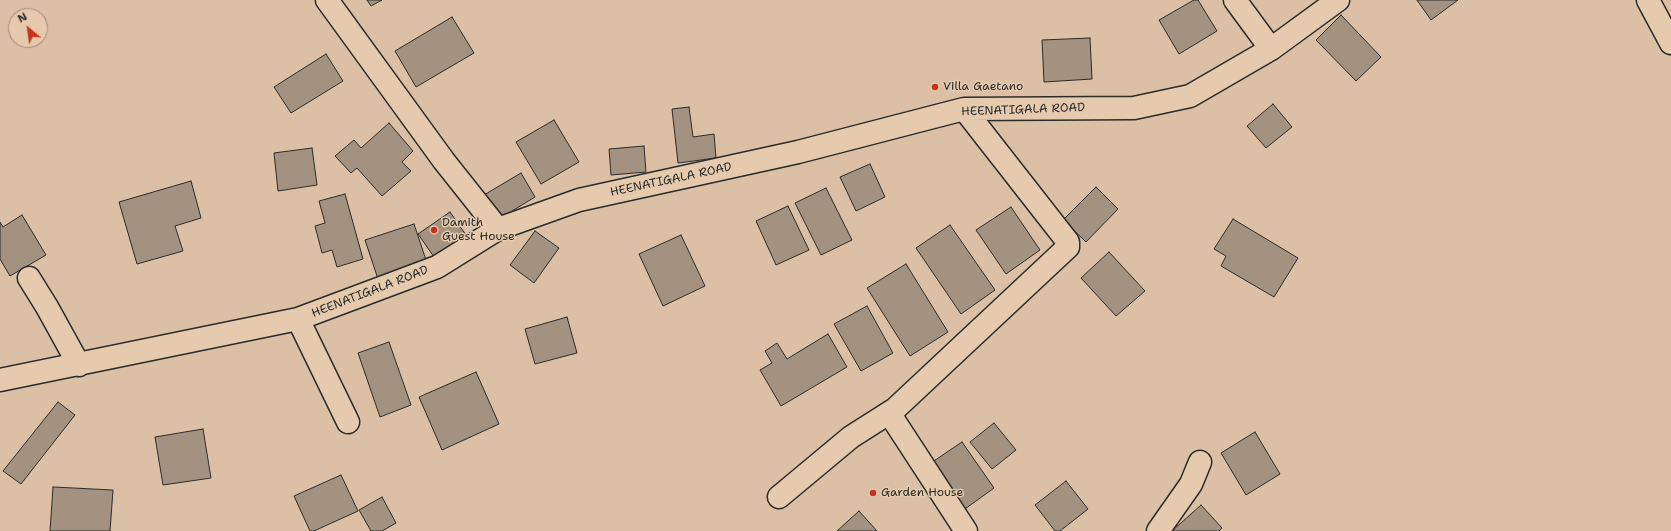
<!DOCTYPE html>
<style>
body{margin:0}
#map{position:relative;width:1671px;height:531px;overflow:hidden;background:#dbc0a5;font-family:"Shantell Sans",sans-serif}
canvas{display:block}
.north{position:absolute;left:8px;top:8px;width:40px;height:40px;box-sizing:border-box;background:#e6caad;border:1px solid #9b8a79;border-radius:50%;rotate:331deg;font-size:11px;font-weight:700;line-height:16px;text-align:center;color:#2b2b2b}
.north::after{content:'';display:block;margin:auto;width:14px;height:18px;background:#c8321e;clip-path:polygon(50% 0,100% 100%,50% 72%,0 100%)}
</style>
<div id="map">
<canvas width="1671" height="531"></canvas>
<div class="north">N</div>
</div>
<script>
const ctx = document.querySelector('canvas').getContext('2d');
ctx.lineJoin = 'round';
function fillPath(path, color) {
  ctx.fillStyle = color;
  ctx.fill(path, 'evenodd');
}
function poly(rows) {
  const path = new Path2D();
  for (const r of rows) {
    path.moveTo(r[0], r[1]);
    for (let i = 2; i < r.length; i += 2) path.lineTo(r[i], r[i + 1]);
  }
  return path;
}
function trace(path, color, width, dash) {
  ctx.strokeStyle = color;
  ctx.lineWidth = width;
  ctx.lineCap = dash ? 'butt' : 'round';
  ctx.setLineDash(dash || []);
  ctx.stroke(path);
}
function drawText(font, color, halo, rows, align = 'center') {
  ctx.font = font + ' "Shantell Sans",sans-serif';
  ctx.lineWidth = 3;
  ctx.setLineDash([]);
  ctx.textBaseline = 'middle';
  ctx.strokeStyle = halo;
  ctx.fillStyle = color;
  for (const [text, x, y, turn = 0] of rows) {
    ctx.save();
    ctx.translate(x, y);
    ctx.rotate((+turn || 0) * Math.PI / 180);
    ctx.textAlign = isNaN(turn) ? turn : align;
    if (halo) ctx.strokeText(text, 0, 0);
    ctx.fillText(text, 0, 0);
    ctx.restore();
  }
}
const building = poly([
 [367,0,382,0,371,6,367,0],
 [1194,0,1198,0,1217,31,1179,54,1159,20,1194,0],
 [1417,0,1458,0,1431,20,1417,0],
 [1341,15,1381,57,1356,81,1316,40,1341,15],
 [452,17,474,53,416,87,395,51,452,17],
 [1090,38,1092,79,1044,82,1042,40,1090,38],
 [326,54,343,81,291,113,274,87,326,54],
 [1273,104,1292,127,1266,148,1247,126,1273,104],
 [689,107,693,137,714,134,716,158,678,163,672,109,689,107],
 [554,120,579,162,541,184,516,142,554,120],
 [389,123,413,151,402,162,411,171,382,196,357,168,351,173,335,156,354,140,361,148,389,123],
 [644,146,646,172,611,175,609,149,644,146],
 [312,148,317,185,278,191,274,153,312,148],
 [870,164,885,197,856,211,840,177,870,164],
 [521,173,535,197,499,219,484,195,521,173],
 [191,181,201,218,175,226,183,251,137,264,119,202,191,181],
 [1096,187,1118,209,1086,242,1063,220,1096,187],
 [826,188,852,240,821,255,795,203,826,188],
 [345,194,363,259,337,267,332,250,322,253,315,226,325,223,319,201,345,194],
 [788,206,809,250,776,265,756,221,788,206],
 [1011,207,1040,250,1006,274,976,230,1011,207],
 [450,212,466,235,434,257,418,234,450,212],
 [22,215,46,255,10,276,0,259,0,222,3,227,22,215],
 [1233,219,1298,258,1274,297,1221,266,1226,256,1214,249,1233,219],
 [414,224,428,266,379,282,365,240,414,224],
 [950,225,995,290,961,314,916,248,950,225],
 [535,231,559,248,534,283,510,265,535,231],
 [681,235,705,286,663,306,639,254,681,235],
 [1109,252,1145,291,1116,316,1081,278,1109,252],
 [906,264,948,332,910,356,867,288,906,264],
 [867,306,893,353,861,371,834,324,867,306],
 [567,317,577,353,535,364,525,329,567,317],
 [828,334,847,367,781,406,760,370,772,363,765,351,777,343,787,359,828,334],
 [389,342,411,405,380,417,358,353,389,342],
 [476,372,499,424,442,450,419,397,476,372],
 [58,402,75,415,21,484,3,471,58,402],
 [994,423,1016,450,992,469,970,442,994,423],
 [203,429,211,478,163,485,155,437,203,429],
 [1255,432,1280,474,1246,495,1221,453,1255,432],
 [962,442,994,488,958,514,925,467,962,442],
 [341,475,358,511,314,531,310,531,294,496,341,475],
 [1066,481,1088,509,1060,531,1055,531,1035,505,1066,481],
 [53,487,113,490,110,531,50,531,53,487],
 [382,497,396,523,382,531,371,531,359,510,382,497],
 [1201,505,1222,528,1219,531,1172,531,1201,505],
 [859,511,877,531,837,531,859,511]
]);
fillPath(building, '#a49280');
trace(building, '#2b2b2b', 1);
const street = poly([
 [327,0,444,161,498,229],
 [1235,0,1271,49],
 [1648,0,1671,43],
 [964,109,1068,242,1068,247,895,409,893,413,893,419,966,531],
 [29,278,47,307,79,365],
 [298,319,348,422],
 [0,380,298,319,437,267,498,229,579,200,798,152,964,109,1134,108,1190,96,1271,49,1338,0],
 [779,497,851,437,895,409],
 [1158,531,1191,484,1200,462]
]);
trace(street, '#2b2b2b', 25);
trace(street, '#e6caad', 22);
for (const [x, y, r, color] of [
 [935,87,4,"#c8321e"],
 [434,230,4,"#c8321e"],
 [873,493,4,"#c8321e"]
]) {
  const dot = new Path2D();
  dot.arc(x, y, r, 0, 2 * Math.PI);
  ctx.fillStyle = color;
  ctx.fill(dot);
  trace(dot, '#e6caad', 1.5);
}
drawText('12px', '#2b2b2b', '#e6caad', [
 ["Villa Gaetano",943,87],
 ["Damith",442,223],
 ["Guest House",442,237],
 ["Garden House",881,493]
], 'left');
drawText('12px', '#2b2b2b', '#e6caad', [
 ["HEENATIGALA ROAD",1023,110,-2],
 ["HEENATIGALA ROAD",671,180,-12],
 ["HEENATIGALA ROAD",370,292,-21]
]);
</script>
